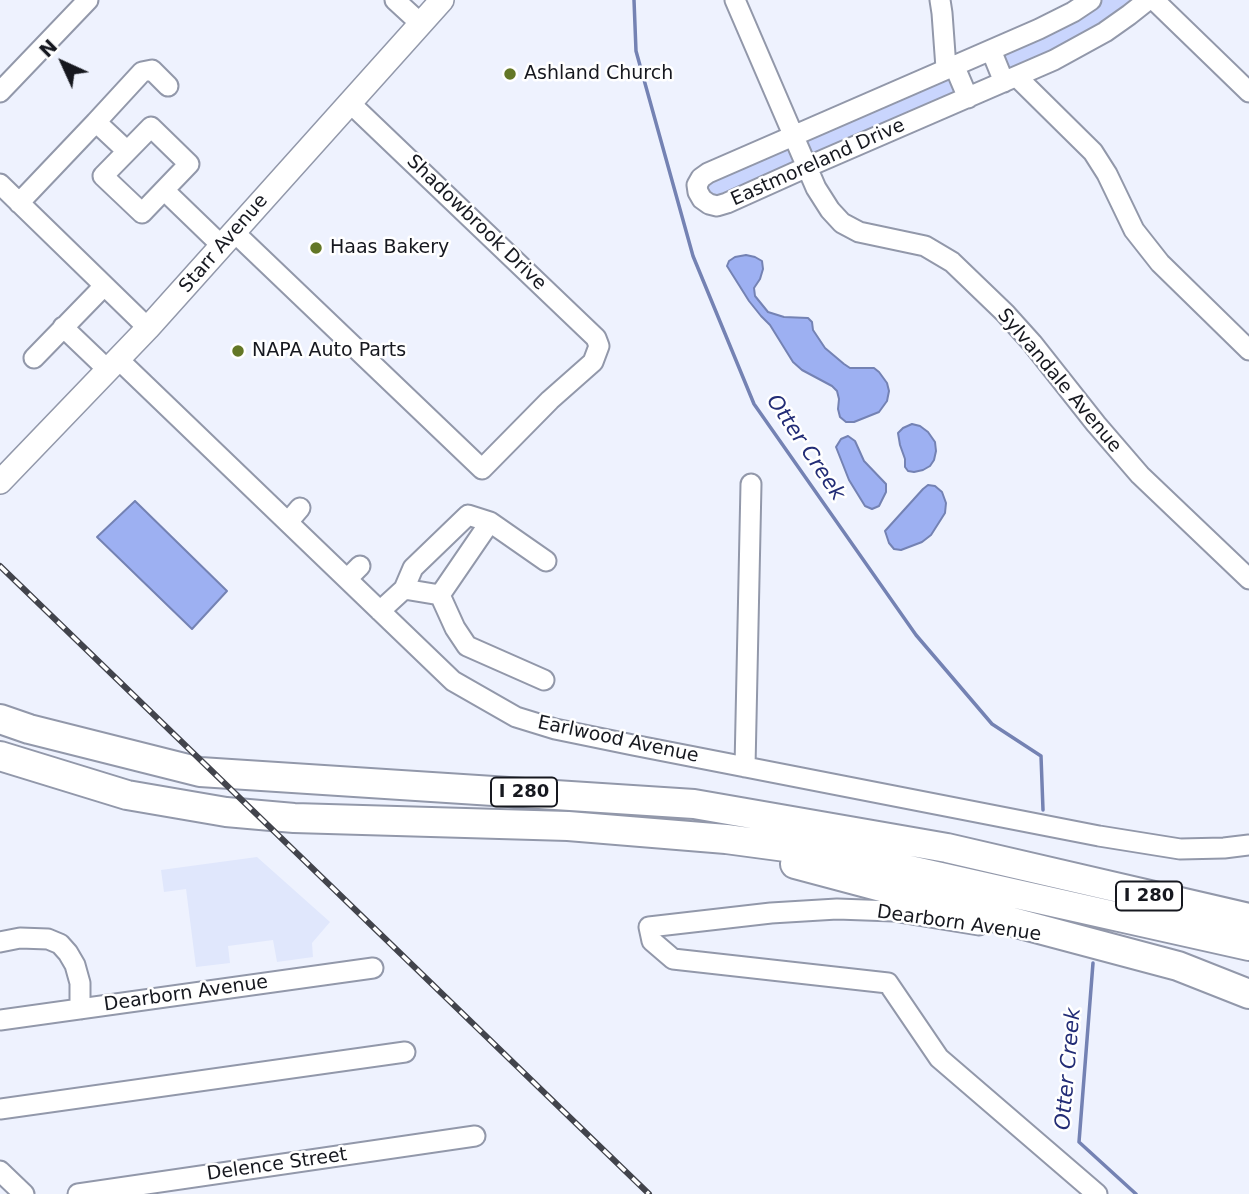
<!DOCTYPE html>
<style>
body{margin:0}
#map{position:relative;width:1249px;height:1194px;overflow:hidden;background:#eef2fe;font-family:"DejaVu Sans",sans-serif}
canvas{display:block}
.north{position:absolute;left:28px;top:28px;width:70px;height:70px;-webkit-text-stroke:5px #fff;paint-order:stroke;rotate:315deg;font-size:19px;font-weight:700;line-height:28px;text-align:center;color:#16181f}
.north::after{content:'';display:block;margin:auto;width:24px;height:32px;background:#16181f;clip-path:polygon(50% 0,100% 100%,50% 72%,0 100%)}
</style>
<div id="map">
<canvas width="1249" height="1194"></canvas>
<div class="north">N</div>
</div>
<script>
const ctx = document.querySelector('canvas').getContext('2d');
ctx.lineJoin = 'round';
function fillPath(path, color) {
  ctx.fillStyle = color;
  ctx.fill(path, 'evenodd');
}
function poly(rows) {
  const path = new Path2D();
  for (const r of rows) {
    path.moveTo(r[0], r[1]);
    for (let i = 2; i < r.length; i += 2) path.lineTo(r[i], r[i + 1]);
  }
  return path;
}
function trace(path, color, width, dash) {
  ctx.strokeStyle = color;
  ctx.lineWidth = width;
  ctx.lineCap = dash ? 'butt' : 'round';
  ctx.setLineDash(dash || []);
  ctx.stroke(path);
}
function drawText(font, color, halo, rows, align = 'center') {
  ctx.font = font + ' "DejaVu Sans",sans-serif';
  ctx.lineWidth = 5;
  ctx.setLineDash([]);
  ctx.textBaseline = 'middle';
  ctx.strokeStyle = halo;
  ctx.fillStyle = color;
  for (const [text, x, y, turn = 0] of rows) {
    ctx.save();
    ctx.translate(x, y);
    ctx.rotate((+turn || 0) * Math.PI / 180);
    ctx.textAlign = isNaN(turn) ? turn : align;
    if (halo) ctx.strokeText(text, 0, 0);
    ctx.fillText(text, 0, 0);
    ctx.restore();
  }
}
fillPath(poly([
 [257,857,330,922,312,943,313,957,277,962,273,940,228,946,230,963,196,967,186,889,164,892,161,870]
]), '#e0e7fc');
fillPath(poly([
 [1100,0,1129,0,1129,4,1089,35,1011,70,1006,67,1003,54],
 [944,76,952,78,957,91,953,97,816,154,810,153,807,148,806,139],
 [782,146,791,149,795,163,717,200,702,185]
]), '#c9d5fd');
const water = poly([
 [746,255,755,257,762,261,763,269,760,279,754,288,755,296,768,312,784,317,808,318,812,322,813,330,825,348,844,364,850,368,874,368,879,372,887,383,889,391,887,401,879,412,854,422,846,422,840,417,838,409,839,399,837,391,832,386,802,370,793,362,770,325,761,316,749,301,727,266,729,261,735,257,746,255],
 [912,424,920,426,928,432,935,442,936,451,934,460,930,466,923,470,914,472,908,471,905,467,905,459,900,445,898,433,903,428,912,424],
 [848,436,855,441,864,461,886,484,886,492,879,506,872,509,865,506,849,480,836,447,841,439,848,436],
 [928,485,935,486,942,492,946,503,945,513,931,535,922,542,901,550,894,549,889,543,885,531,923,489,928,485],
 [135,501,227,591,192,629,97,537,135,501]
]);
fillPath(water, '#9db0f2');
trace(water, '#7482b3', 2);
trace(poly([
 [634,0,636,51,693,256,754,404,916,635,992,724,1041,756,1043,810],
 [1093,963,1079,1142,1136,1194]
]), '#7482b3', 3.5);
const minor = poly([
 [395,0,420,23],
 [735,0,816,188,830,210,842,223,859,232,925,246,952,262,1005,313,1032,343,1096,424,1140,475,1249,579],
 [940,0,942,13,946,68],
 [1091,0,1073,12,1039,29,708,173,701,178,697,185,698,192,702,199,709,204,717,206,727,203,807,167,1054,60,1105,32,1129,15,1148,0],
 [1154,0,1249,92],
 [991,50,1004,82],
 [954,65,968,98],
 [1017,77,1093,152,1107,174,1134,230,1160,263,1249,350],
 [0,92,88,0],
 [96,122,142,72,152,70,168,86],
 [0,184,148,328],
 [164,190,142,213,103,176,151,127,189,164,164,190,222,246],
 [19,203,96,122,127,151],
 [234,232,482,469,550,400,593,362,599,346,596,338,349,102],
 [63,327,108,370],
 [34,358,104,286],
 [118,359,453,681,516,717,555,729,633,745,1099,836,1180,849,1224,848,1249,845],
 [288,522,300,508],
 [347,579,360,566],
 [404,589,440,595,455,628,467,646,544,680],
 [440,595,490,522],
 [380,611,404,589,413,568,468,515,490,522,546,561],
 [745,767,751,484],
 [979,925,893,911,837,909,771,913,649,927,652,941,673,959,888,983,939,1058,1097,1194],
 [0,942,20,938,48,939,60,944,68,953,75,965,80,983,80,1009],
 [0,1020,373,968],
 [0,1109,405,1052],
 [0,1171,24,1194],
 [78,1194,475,1136]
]);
const major = poly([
 [0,482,148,328,442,0]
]);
const highway = poly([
 [0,719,29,729,200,772,694,804,947,848,1249,918],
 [0,756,127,795,226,812,294,818,568,826,726,839,838,854,1249,946],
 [795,864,1178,966,1249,994]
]);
trace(minor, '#9298aa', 23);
trace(major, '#9298aa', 26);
trace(highway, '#9298aa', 32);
trace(minor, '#fff', 19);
trace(major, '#fff', 23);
trace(highway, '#fff', 28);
const rail = poly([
 [0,566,649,1194]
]);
trace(rail, '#42444c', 6);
trace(rail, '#fff', 3.5, [10]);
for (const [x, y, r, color] of [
 [510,74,7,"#637726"],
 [316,248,7,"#637726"],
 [238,351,7,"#637726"]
]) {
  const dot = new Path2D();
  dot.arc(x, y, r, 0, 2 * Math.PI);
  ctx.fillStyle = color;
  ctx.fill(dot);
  trace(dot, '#fff', 2.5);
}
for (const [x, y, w] of [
 [524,792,66],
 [1149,896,66]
]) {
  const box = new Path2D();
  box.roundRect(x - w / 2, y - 14.5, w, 29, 5);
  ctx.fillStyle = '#fff';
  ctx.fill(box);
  trace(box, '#16181f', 2);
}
drawText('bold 18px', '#16181f', null, [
 ["I 280",524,792],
 ["I 280",1149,896]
]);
drawText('19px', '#16181f', '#fff', [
 ["Ashland Church",524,74],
 ["Haas Bakery",330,248],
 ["NAPA Auto Parts",252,351]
], 'left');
drawText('19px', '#16181f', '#fff', [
 ["Eastmoreland Drive",818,163,-24],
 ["Shadowbrook Drive",476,223,44],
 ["Starr Avenue",224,244,-49],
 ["Sylvandale Avenue",1059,381,50],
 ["Earlwood Avenue",618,740,12],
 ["Dearborn Avenue",959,924,8],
 ["Dearborn Avenue",186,994,-8],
 ["Delence Street",277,1165,-8]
]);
drawText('italic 21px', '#222c76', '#fff', [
 ["Otter Creek",805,448,56],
 ["Otter Creek",1069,1069,-85]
]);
</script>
